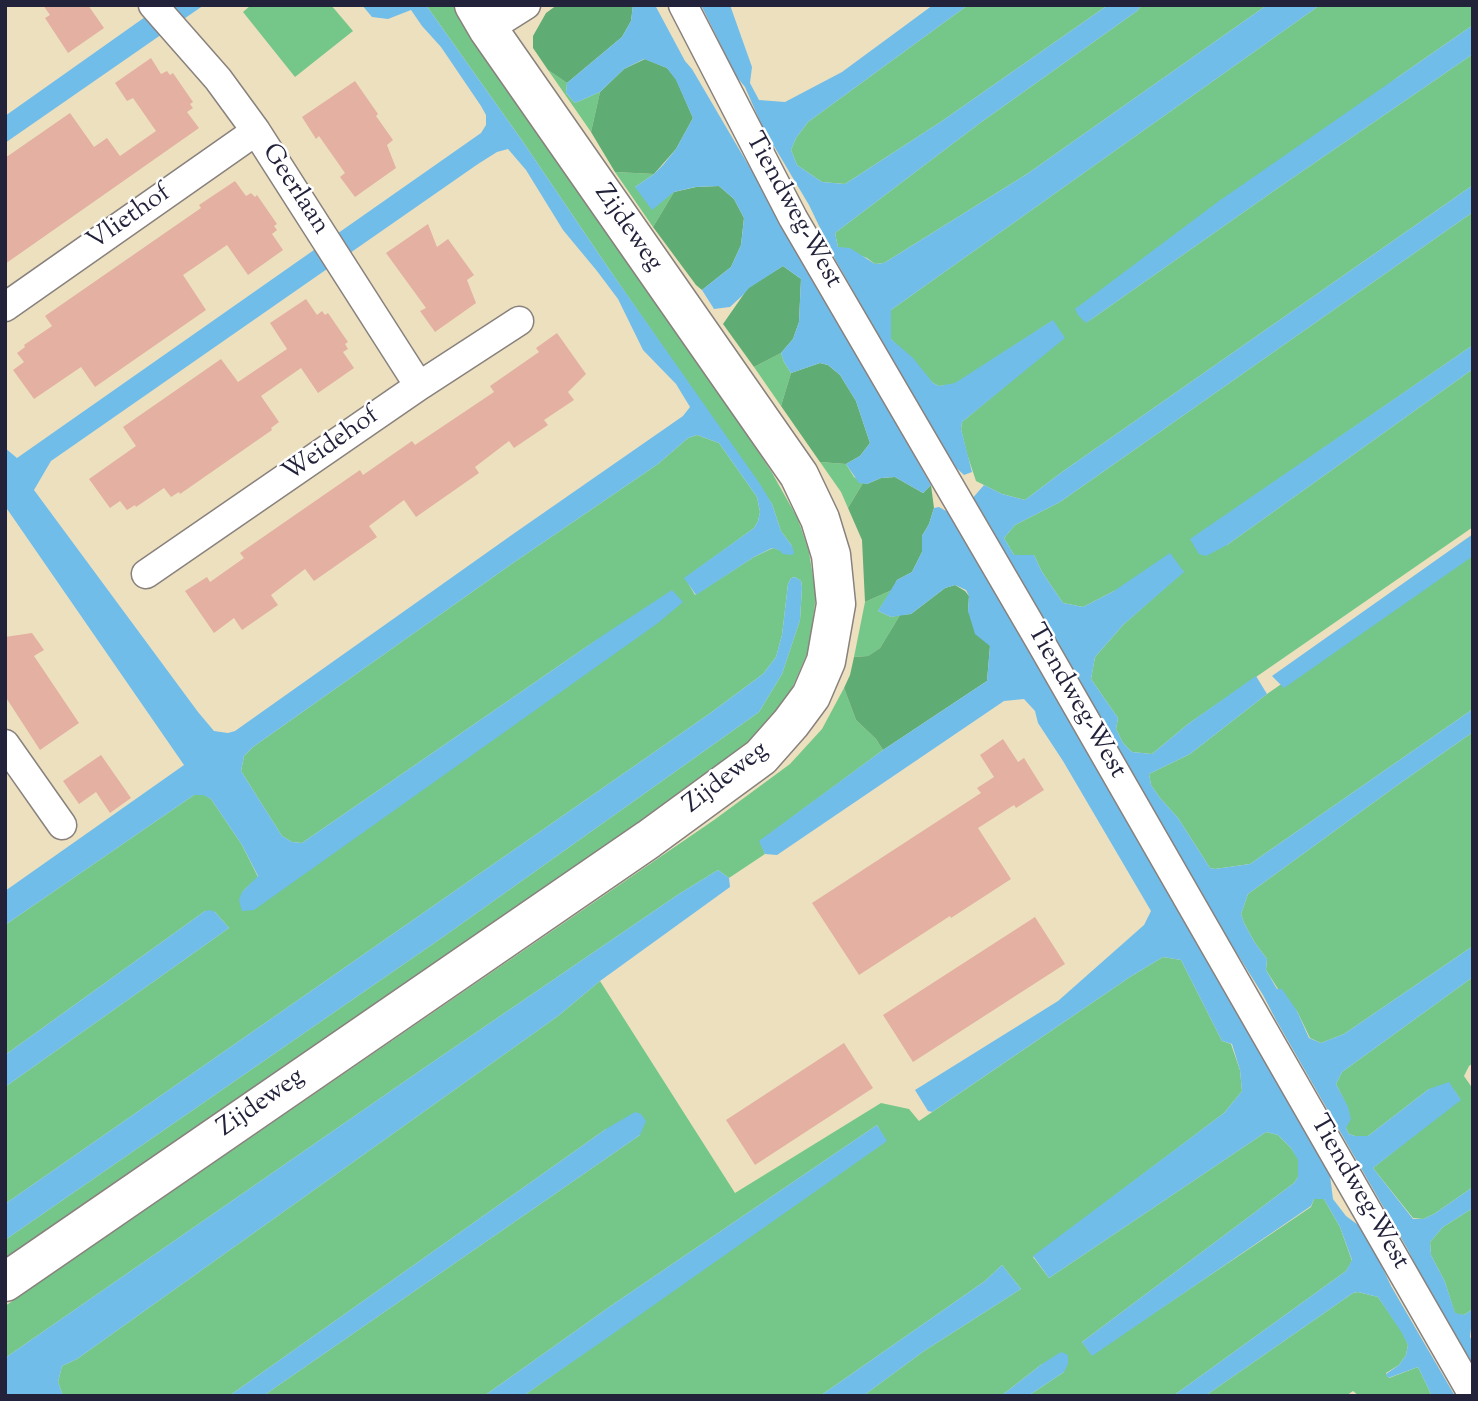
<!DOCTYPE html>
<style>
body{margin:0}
#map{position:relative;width:1478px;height:1401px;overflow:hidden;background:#ede0bf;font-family:"Sorts Mill Goudy",serif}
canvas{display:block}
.frame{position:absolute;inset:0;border:7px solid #22223b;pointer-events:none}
</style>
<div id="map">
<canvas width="1478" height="1401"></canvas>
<div class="frame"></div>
</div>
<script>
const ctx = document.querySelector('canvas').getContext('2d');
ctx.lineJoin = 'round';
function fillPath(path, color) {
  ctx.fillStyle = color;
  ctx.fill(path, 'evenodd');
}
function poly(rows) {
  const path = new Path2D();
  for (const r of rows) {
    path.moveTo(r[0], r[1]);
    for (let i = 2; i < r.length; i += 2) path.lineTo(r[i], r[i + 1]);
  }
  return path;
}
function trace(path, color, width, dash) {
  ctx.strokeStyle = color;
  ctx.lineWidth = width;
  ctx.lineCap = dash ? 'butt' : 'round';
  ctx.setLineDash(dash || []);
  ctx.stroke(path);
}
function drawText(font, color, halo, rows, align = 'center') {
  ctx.font = font + ' "Sorts Mill Goudy",serif';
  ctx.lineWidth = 5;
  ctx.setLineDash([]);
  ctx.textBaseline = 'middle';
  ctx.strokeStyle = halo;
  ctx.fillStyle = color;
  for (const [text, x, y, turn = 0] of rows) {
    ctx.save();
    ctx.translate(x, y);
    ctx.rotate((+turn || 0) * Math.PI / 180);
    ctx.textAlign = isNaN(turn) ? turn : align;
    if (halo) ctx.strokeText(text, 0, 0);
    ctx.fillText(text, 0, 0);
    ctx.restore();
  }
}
fillPath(poly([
 [251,5,331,5,353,31,295,77,243,12],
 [426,5,453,5,638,270,771,471,798,519,809,552,816,596,809,649,787,700,761,733,725,764,5,1264,5,1240,443,937,759,712,782,674,800,620,802,587,801,581,795,577,791,578,788,584,782,635,776,657,763,674,709,714,5,1204,5,1087,229,928,215,912,205,911,5,1055,5,925,194,795,203,794,211,799,242,845,258,877,242,892,602,636,302,843,292,842,282,836,241,771,244,756,253,747,513,563,658,464,688,438,697,435,719,443,757,497,760,512,758,521,754,528,685,578,695,595,754,557,773,548,780,550,792,546,781,531,772,504,609,269,521,139],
 [968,5,1108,5,942,121,845,184,822,182,797,165,791,150,796,138,808,122],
 [1142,5,1267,5,1027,174,884,263,875,264,867,258,838,247,835,233,980,123,1137,11],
 [1320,5,1473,5,1473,25,1398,77,1086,323,1278,188,1473,54,1473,185,1062,472,1025,500,1002,494,976,481,967,454,961,429,962,422,1064,337,1052,321,955,384,939,386,933,383,891,339,891,310],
 [548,70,567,83,566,93,575,103,600,92,591,132],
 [615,172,654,174,635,187,674,192,653,227],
 [1473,212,1473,345,1190,540,1227,545,1473,369,1473,527,1188,724,1152,754,1132,752,1123,743,1116,729,1118,718,1091,679,1095,657,1123,625,1184,571,1114,591,1083,607,1063,603,1042,572,1034,555,1014,555,1004,538,1015,525,1060,502],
 [781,353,784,362,791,373,781,406,754,367],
 [820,462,846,464,854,477,863,483,848,508,841,492],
 [1473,551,1473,709,1250,864,1215,869,1210,868,1178,818,1160,798,1151,785,1149,774,1190,754,1267,694],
 [892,590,878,611,891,617,900,615,880,648,868,656,854,657,865,602],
 [844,688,856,720,876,739,883,750,760,841,765,854,729,878,718,870,679,894,424,1068,5,1358,5,1306,714,820,790,764,822,729],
 [1473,732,1473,946,1344,1034,1321,1043,1310,1038,1297,1011,1278,989,1266,970,1267,959,1255,943,1244,923,1241,914,1248,894,1399,784],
 [1163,957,1181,960,1222,1041,1231,1044,1240,1070,1242,1091,1224,1113,1033,1257,1049,1278,1266,1132,1278,1135,1291,1148,1299,1160,1298,1177,1294,1183,1082,1342,1092,1355,1311,1207,1314,1199,1324,1199,1340,1227,1352,1261,1346,1271,1173,1396,1028,1396,1064,1372,1042,1364,1001,1396,863,1396,924,1351,1021,1289,1002,1265,985,1281,820,1396,523,1396,886,1141,877,1125,615,1303,484,1396,263,1396,640,1135,606,1129,229,1396,63,1396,58,1382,62,1366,77,1359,558,1016,600,981,735,1193,881,1103,909,1109,919,1121,1130,977],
 [1473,977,1473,1063,1469,1066,1464,1076,1473,1089,1473,1187,1434,1214,1423,1219,1413,1218,1373,1168,1460,1099,1454,1090,1429,1089,1368,1136,1355,1136,1349,1134,1346,1128,1348,1108,1336,1084,1342,1072],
 [1473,1208,1473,1309,1464,1315,1455,1314,1445,1282,1431,1255,1430,1242,1443,1227],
 [1358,1292,1378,1297,1403,1333,1408,1345,1406,1355,1399,1365,1386,1373,1387,1376,1389,1378,1418,1367,1432,1396,1359,1396,1353,1391,1346,1396,1205,1396,1353,1293]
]), '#75c789');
fillPath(poly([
 [557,5,633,5,631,21,622,37,567,83,548,70,533,48,533,36,546,13],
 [645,59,667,68,676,79,693,118,676,149,654,174,615,172,591,132,600,92,624,69],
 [719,186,734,199,744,218,741,245,731,267,702,290,696,285,653,227,674,192,696,187],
 [783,266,801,279,799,322,793,339,781,353,754,367,723,324,748,288],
 [820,363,828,365,840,375,856,401,870,443,860,456,846,464,820,462,781,406,791,373],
 [895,477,923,493,931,485,934,508,929,524,922,536,922,552,912,572,897,580,892,590,865,602,862,540,848,508,863,483,867,484,881,478],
 [955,585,965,591,969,596,968,611,990,646,987,681,883,750,876,739,856,720,844,688,850,675,854,657,868,656,880,648,900,615,911,614,945,588]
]), '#60ac75');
fillPath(poly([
 [162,5,204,5,5,143,5,116],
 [362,5,426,5,521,139,609,269,760,484,772,504,781,531,792,546,794,553,792,555,783,554,779,550,772,548,754,557,696,595,684,578,754,528,758,521,760,512,757,497,719,443,697,435,688,438,658,464,513,563,253,747,244,756,241,771,282,836,292,842,302,843,602,636,672,590,683,602,658,623,254,910,242,911,239,900,242,892,258,876,242,845,211,799,203,795,194,795,5,925,5,891,184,765,5,506,5,448,17,458,481,133,486,125,486,115,481,106,441,47,422,26,411,10,388,19,372,17],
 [508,149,526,170,563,230,597,271,618,299,643,350,676,384,690,407,683,416,516,532,235,731,228,733,214,731,198,712,34,490,51,461,478,164,497,152],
 [633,5,655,5,685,61,692,69,763,190,931,485,923,493,895,477,881,478,867,484,859,483,846,464,860,456,870,443,856,401,840,375,828,365,820,363,791,373,784,362,781,353,793,339,799,322,801,279,783,266,749,288,743,295,730,307,714,309,702,290,731,267,741,245,744,218,734,199,719,186,695,187,674,192,652,210,635,187,654,174,663,165,676,149,693,118,676,80,667,68,644,59,624,69,600,92,575,103,566,93,567,83,622,37,631,21],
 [701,5,730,5,752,67,750,83,759,100,785,102,842,72,933,5,968,5,808,122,796,138,791,150,797,165,822,182,845,184,942,121,1108,5,1142,5,1137,11,980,123,835,233,838,247,850,248,875,264,884,263,1027,174,1267,5,1320,5,891,310,891,339,913,358,933,383,939,386,955,383,1053,320,1065,338,962,422,961,429,972,472,964,475,950,462,835,259,809,205,762,126,745,87,736,76],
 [1473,25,1473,54,1278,188,1086,323,1078,315,1075,309,1219,201],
 [1473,185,1473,212,1060,502,1015,525,1004,538,1014,555,1034,555,1042,572,1063,603,1083,607,1114,591,1170,553,1184,572,1123,625,1095,657,1091,679,1118,718,1116,729,1123,743,1132,752,1152,754,1188,724,1256,676,1267,694,1190,754,1149,774,1151,785,1160,798,1178,818,1210,868,1215,869,1250,864,1473,709,1473,732,1399,784,1248,894,1241,914,1244,923,1255,943,1267,959,1266,970,1277,989,1282,989,1297,1011,1309,1038,1321,1043,1344,1034,1473,946,1473,977,1342,1072,1336,1084,1348,1107,1351,1119,1346,1128,1349,1134,1355,1136,1368,1136,1429,1089,1449,1082,1461,1100,1373,1168,1413,1219,1423,1219,1434,1214,1473,1187,1473,1208,1443,1227,1430,1242,1431,1255,1445,1282,1455,1313,1464,1315,1473,1309,1473,1326,1471,1328,1470,1337,1473,1342,1473,1376,1451,1337,1408,1250,1276,1020,1263,995,1199,893,1072,673,1064,655,1050,629,971,500,984,485,1002,494,1025,500,1062,472],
 [1473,345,1473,369,1227,545,1206,556,1199,554,1190,539],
 [939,507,948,512,1328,1160,1333,1199,1346,1216,1365,1230,1391,1286,1455,1396,1432,1396,1418,1367,1388,1378,1386,1374,1399,1365,1406,1355,1408,1345,1402,1333,1378,1297,1358,1292,1353,1293,1205,1396,1173,1396,1346,1271,1352,1260,1340,1227,1324,1199,1314,1199,1311,1206,1092,1356,1082,1342,1294,1183,1298,1177,1298,1160,1291,1148,1278,1135,1266,1132,1049,1278,1033,1256,1224,1113,1242,1091,1240,1070,1232,1044,1222,1041,1181,960,1163,957,1130,977,932,1112,928,1111,915,1090,1058,1001,1144,925,1151,911,1063,761,1038,723,1035,711,1024,699,1004,701,777,855,765,854,759,841,883,750,987,681,990,646,975,634,968,611,969,596,966,590,955,585,945,588,911,614,891,617,878,611,897,580,912,572,922,552,922,536,929,524,934,508],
 [1473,534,1473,556,1284,688,1272,676],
 [795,577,801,581,802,587,800,620,782,674,759,712,443,937,5,1240,5,1204,709,714,763,674,776,657,782,635,788,584,791,578],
 [718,870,729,878,730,887,600,981,558,1016,77,1359,62,1366,58,1382,63,1396,5,1396,5,1358,424,1068,679,894],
 [210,910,215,912,229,928,5,1087,5,1055,205,911],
 [635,1112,641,1114,646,1121,640,1135,263,1396,229,1396,606,1129],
 [877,1125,887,1141,607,1338,523,1396,484,1396,615,1303],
 [1002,1265,1021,1289,924,1351,863,1396,820,1396,985,1281],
 [1061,1352,1068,1355,1068,1364,1064,1372,1028,1396,1001,1396,1042,1364]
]), '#71bdea');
fillPath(poly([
 [43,5,88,5,104,28,68,53,45,18,50,15],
 [151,58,161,74,167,71,170,75,173,73,193,102,190,104,193,108,187,112,199,128,5,264,5,158,70,113,94,147,107,138,120,156,156,131,133,98,127,101,115,83],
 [355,81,378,114,376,116,393,140,387,145,396,168,355,197,340,177,345,173,319,136,316,139,302,117],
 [235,181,246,196,251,193,255,197,257,195,277,224,274,226,277,230,272,234,283,250,248,275,227,245,183,275,206,310,95,387,81,367,34,399,13,370,24,362,17,353,25,347,24,345,52,326,45,316,201,208,199,205],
 [428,224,437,247,448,239,474,275,467,280,476,303,435,332,420,311,426,308,386,253],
 [306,299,317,315,322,311,325,315,328,313,348,342,345,344,348,349,343,352,354,368,318,393,301,368,261,396,279,422,271,428,272,430,180,494,179,492,171,497,164,488,136,507,135,505,127,510,120,501,110,508,89,479,136,446,123,427,221,359,238,382,287,349,270,323],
 [557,333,586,374,568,392,574,400,544,420,548,425,514,448,509,441,475,467,479,473,416,517,404,500,369,526,377,537,314,581,305,569,271,595,278,605,242,630,234,618,214,633,185,591,207,577,210,582,244,558,240,553,360,470,363,475,412,441,415,445,494,392,490,386,539,352,536,348],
 [32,633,44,650,34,656,79,723,40,750,5,696,5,637],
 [1003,739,1018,762,1024,758,1044,790,1016,808,1014,805,978,828,1011,879,951,918,950,916,859,975,812,903,981,793,977,788,994,777,980,755],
 [101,755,131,798,110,813,96,792,79,804,63,781],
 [1035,917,1065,964,913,1062,883,1015],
 [844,1043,873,1088,755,1165,726,1120]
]), '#e3b0a1');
const street = poly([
 [153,5,218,79,256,131,419,386],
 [683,5,793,218,1041,643,1473,1395],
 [488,29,526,5],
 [5,307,256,131],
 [146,574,419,386,519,321],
 [5,744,62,825]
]);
const secondary = poly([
 [5,1282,649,839,761,757,791,723,811,696,826,661,836,604,831,555,820,519,799,475,488,29,474,5]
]);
trace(street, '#88817d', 31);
trace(secondary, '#88817d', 41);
trace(street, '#fff', 28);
trace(secondary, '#fff', 38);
drawText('26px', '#22223b', '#fff', [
 ["Geerlaan",294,190,57],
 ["Tiendweg-West",792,211,61],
 ["Vliethof",130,219,-35],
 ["Zijdeweg",627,229,55],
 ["Weidehof",332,446,-35],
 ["Tiendweg-West",1075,702,60],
 ["Zijdeweg",727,779,-38],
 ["Zijdeweg",262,1104,-35],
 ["Tiendweg-West",1358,1193,60]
]);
</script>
